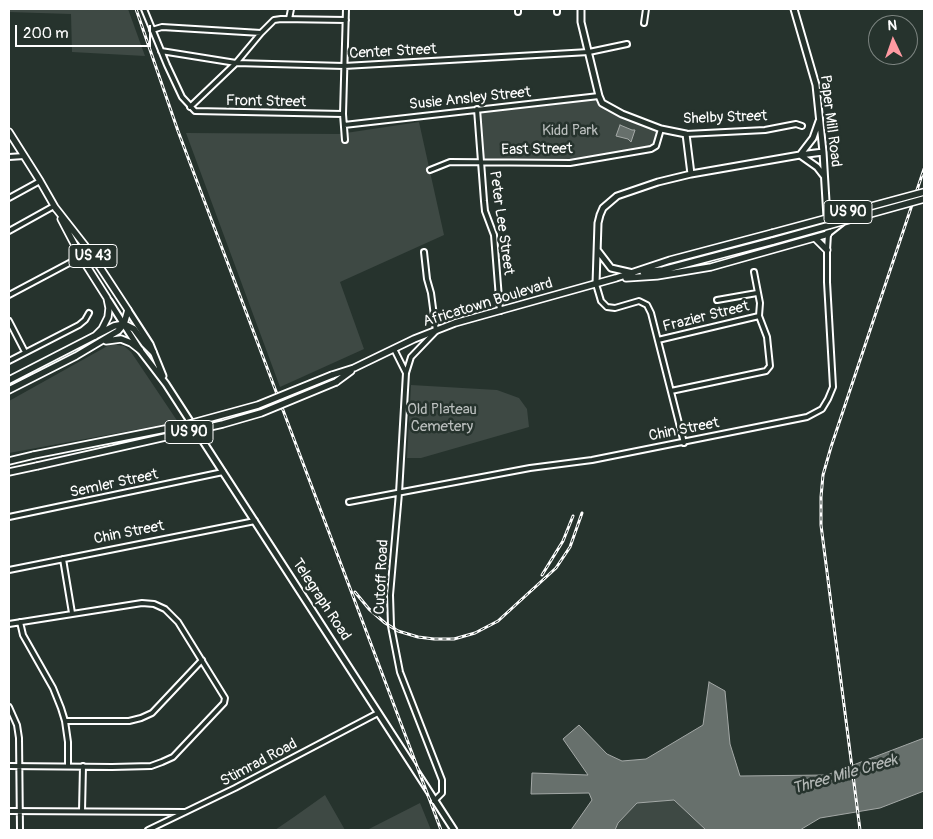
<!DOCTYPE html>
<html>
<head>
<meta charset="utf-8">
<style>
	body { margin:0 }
	#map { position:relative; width:933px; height:839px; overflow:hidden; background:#26332d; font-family:Pangolin,sans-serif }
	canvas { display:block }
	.frame { position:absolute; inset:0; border:10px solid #fff; pointer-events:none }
	.north { position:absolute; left:868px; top:15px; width:50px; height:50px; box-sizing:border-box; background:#26332d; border:1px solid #7d8581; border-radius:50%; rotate:357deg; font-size:14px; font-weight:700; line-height:20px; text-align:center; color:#fff }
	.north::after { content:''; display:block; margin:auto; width:18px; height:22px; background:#ff9aa2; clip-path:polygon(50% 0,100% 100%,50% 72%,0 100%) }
	.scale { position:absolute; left:15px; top:25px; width:136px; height:22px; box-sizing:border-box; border:2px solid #fff; border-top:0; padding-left:6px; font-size:15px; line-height:18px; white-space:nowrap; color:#fff; -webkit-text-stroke:4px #26332d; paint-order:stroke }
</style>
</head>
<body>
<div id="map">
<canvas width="933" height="839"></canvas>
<div class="frame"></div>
<div class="north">N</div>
<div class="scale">200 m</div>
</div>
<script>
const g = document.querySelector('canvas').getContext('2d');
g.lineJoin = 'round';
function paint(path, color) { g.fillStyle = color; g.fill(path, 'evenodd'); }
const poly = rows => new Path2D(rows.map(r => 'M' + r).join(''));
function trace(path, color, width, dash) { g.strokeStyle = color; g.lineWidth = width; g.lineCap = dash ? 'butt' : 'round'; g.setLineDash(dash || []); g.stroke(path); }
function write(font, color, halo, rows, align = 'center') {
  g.font = font + ' Pangolin,sans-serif'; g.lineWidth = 5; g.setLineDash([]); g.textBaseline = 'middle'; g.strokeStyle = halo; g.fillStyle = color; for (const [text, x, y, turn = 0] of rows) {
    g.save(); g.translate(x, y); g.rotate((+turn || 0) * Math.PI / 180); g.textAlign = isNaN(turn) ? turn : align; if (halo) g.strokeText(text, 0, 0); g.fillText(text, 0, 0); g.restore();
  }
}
paint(poly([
	[9,9,128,9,145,56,72,52,71,14,9,12],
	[599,96,602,103,661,129,656,146,570,163,481,162,477,109],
	[419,122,444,235,340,282,364,349,280,387,186,133,339,134],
	[111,344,124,346,131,352,178,422,9,453,9,401],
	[411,385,497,390,519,398,527,409,529,427,421,458,407,458],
	[325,795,345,830,275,830,294,817],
	[674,800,706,830,615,830,618,823,637,803],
	[420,803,431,830,367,830]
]), '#3e4944');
const water = poly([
	[620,125,632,130,635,130,631,142,628,139,616,136,620,125],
	[709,682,725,691,730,744,740,776,827,775,924,738,924,791,880,808,820,818,800,830,706,830,674,800,637,803,618,823,615,830,571,830,592,800,589,793,531,794,532,773,588,775,563,739,579,725,607,754,622,761,646,759,703,725,709,682]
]);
paint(water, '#67706c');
trace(water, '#a4a9a7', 1);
const street = poly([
	[144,9,167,65,182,97,195,111,343,114],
	[518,12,518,9],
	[557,12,557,9],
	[289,19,291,9],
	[644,23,646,9],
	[152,30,162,27,261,33,274,20,281,19,346,20],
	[161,51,236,63,344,66,589,52,627,44],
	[190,107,236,63,261,33],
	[477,109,484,201,485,211,494,235,500,311],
	[344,125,599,96],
	[686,134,765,130,796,124,802,126],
	[345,140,343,114,346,9],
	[9,157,24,156],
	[430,170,450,162,570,163,651,149,656,146,661,129],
	[9,198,40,181],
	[9,231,54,206],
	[424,252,427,279,431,293,436,331,411,357,406,373,399,493,390,595,391,626,400,672,442,780,442,793,434,801],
	[596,284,601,301,607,307,615,308,639,301,647,305,651,313,684,443],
	[9,295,90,252],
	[717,300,757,293],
	[9,321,25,352],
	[658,340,759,316],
	[394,349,406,373],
	[9,361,79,325,85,320,89,313],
	[671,391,766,371,770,366,767,337,759,316,760,303,754,272],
	[349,502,530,468,592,460,807,417,822,409,828,399,833,387,827,282,827,250,828,234,842,223],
	[9,517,223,472],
	[63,559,72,613],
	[9,570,255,521],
	[20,622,23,635,53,688,61,708,65,721,68,742,68,766],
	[9,624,142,603,154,604,165,609,178,622,225,698,224,703,173,757,162,762,151,766,112,767,9,766],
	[9,707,17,725,19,738,20,830],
	[65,721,129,721,141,718,152,713,202,660],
	[9,811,185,812],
	[82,811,83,766],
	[148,830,235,788,378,713]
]);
const secondary = poly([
	[581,9,581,22,599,96,602,103,622,114,661,129,686,134,691,174],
	[794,9,816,85,823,152,828,234],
	[819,121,813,138,800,155,817,167,824,176],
	[598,251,611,268,633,273],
	[596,284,598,223,600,215,603,208,617,196,658,182,691,174,800,155,823,152],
	[109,301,140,350,166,384,454,830],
	[128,310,150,344,163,376]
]);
const primary = poly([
	[9,132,40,181,56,209],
	[61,219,81,257,107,298,109,308,108,317,102,329,95,336],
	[815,238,827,250],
	[643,272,663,270,773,241],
	[626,278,657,276,711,267,828,234],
	[106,341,121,339,131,343,140,350],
	[332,375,354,368,414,339,455,323,616,278,670,260,772,233],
	[9,380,114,326,124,324,134,329,145,344,153,352],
	[336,382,351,371],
	[9,390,76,356,118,331,124,324,128,310,90,252,54,206],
	[9,461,34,455],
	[9,472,37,466]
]);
trace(street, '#fff', 8);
trace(secondary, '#fff', 9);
trace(primary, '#fff', 9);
trace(street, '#26332d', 4);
trace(secondary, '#26332d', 5);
trace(primary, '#26332d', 5.5);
const rail = poly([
	[136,9,178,131,441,830],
	[542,575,563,541,573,516],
	[355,592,369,609,385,623,398,631,418,637,434,639,454,639,475,633,498,621,556,568,570,547,582,513],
	[860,830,821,525,821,497,823,475,831,447,924,169]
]);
trace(rail, '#fff', 3);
trace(rail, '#26332d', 1, [4]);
const primaryBridge = poly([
	[772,233,924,192],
	[773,241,924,199],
	[34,455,185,425,258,405,332,375],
	[37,466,223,424,261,413,336,382]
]);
trace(primaryBridge, '#fff', 9, []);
trace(primaryBridge, '#26332d', 5.5);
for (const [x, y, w] of [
	[848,212,48],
	[93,256,48],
	[189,432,48]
]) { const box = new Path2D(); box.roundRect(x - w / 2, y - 11.5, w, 23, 4); g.fillStyle = '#26332d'; g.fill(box); trace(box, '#fff', 1); }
write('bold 14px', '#fff', null, [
	["US 90",848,212],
	["US 43",93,256],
	["US 90",189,432]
]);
write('15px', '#fff', '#26332d', [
	["Center Street",393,52,-3],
	["Susie Ansley Street",470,99,-6],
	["Front Street",266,102,1],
	["Shelby Street",725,118,-2],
	["Paper Mill Road",830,121,83],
	["East Street",537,150,-1],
	["Peter Lee Street",501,223,82],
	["Africatown Boulevard",488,303,-17],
	["Frazier Street",706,317,-14],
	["Chin Street",684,430,-11],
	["Semler Street",114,484,-12],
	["Chin Street",129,533,-11],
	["Cutoff Road",382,577,-87],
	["Telegraph Road",321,600,57],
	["Stimrad Road",259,763,-28]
]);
write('15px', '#bbbfbe', '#26332d', [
	["Kidd Park",570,131],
	["Old Plateau",442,410],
	["Cemetery",442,427]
]);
write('italic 16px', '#b3b8b6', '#26332d', [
	["Three Mile Creek",845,775,-16]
]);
</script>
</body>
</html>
